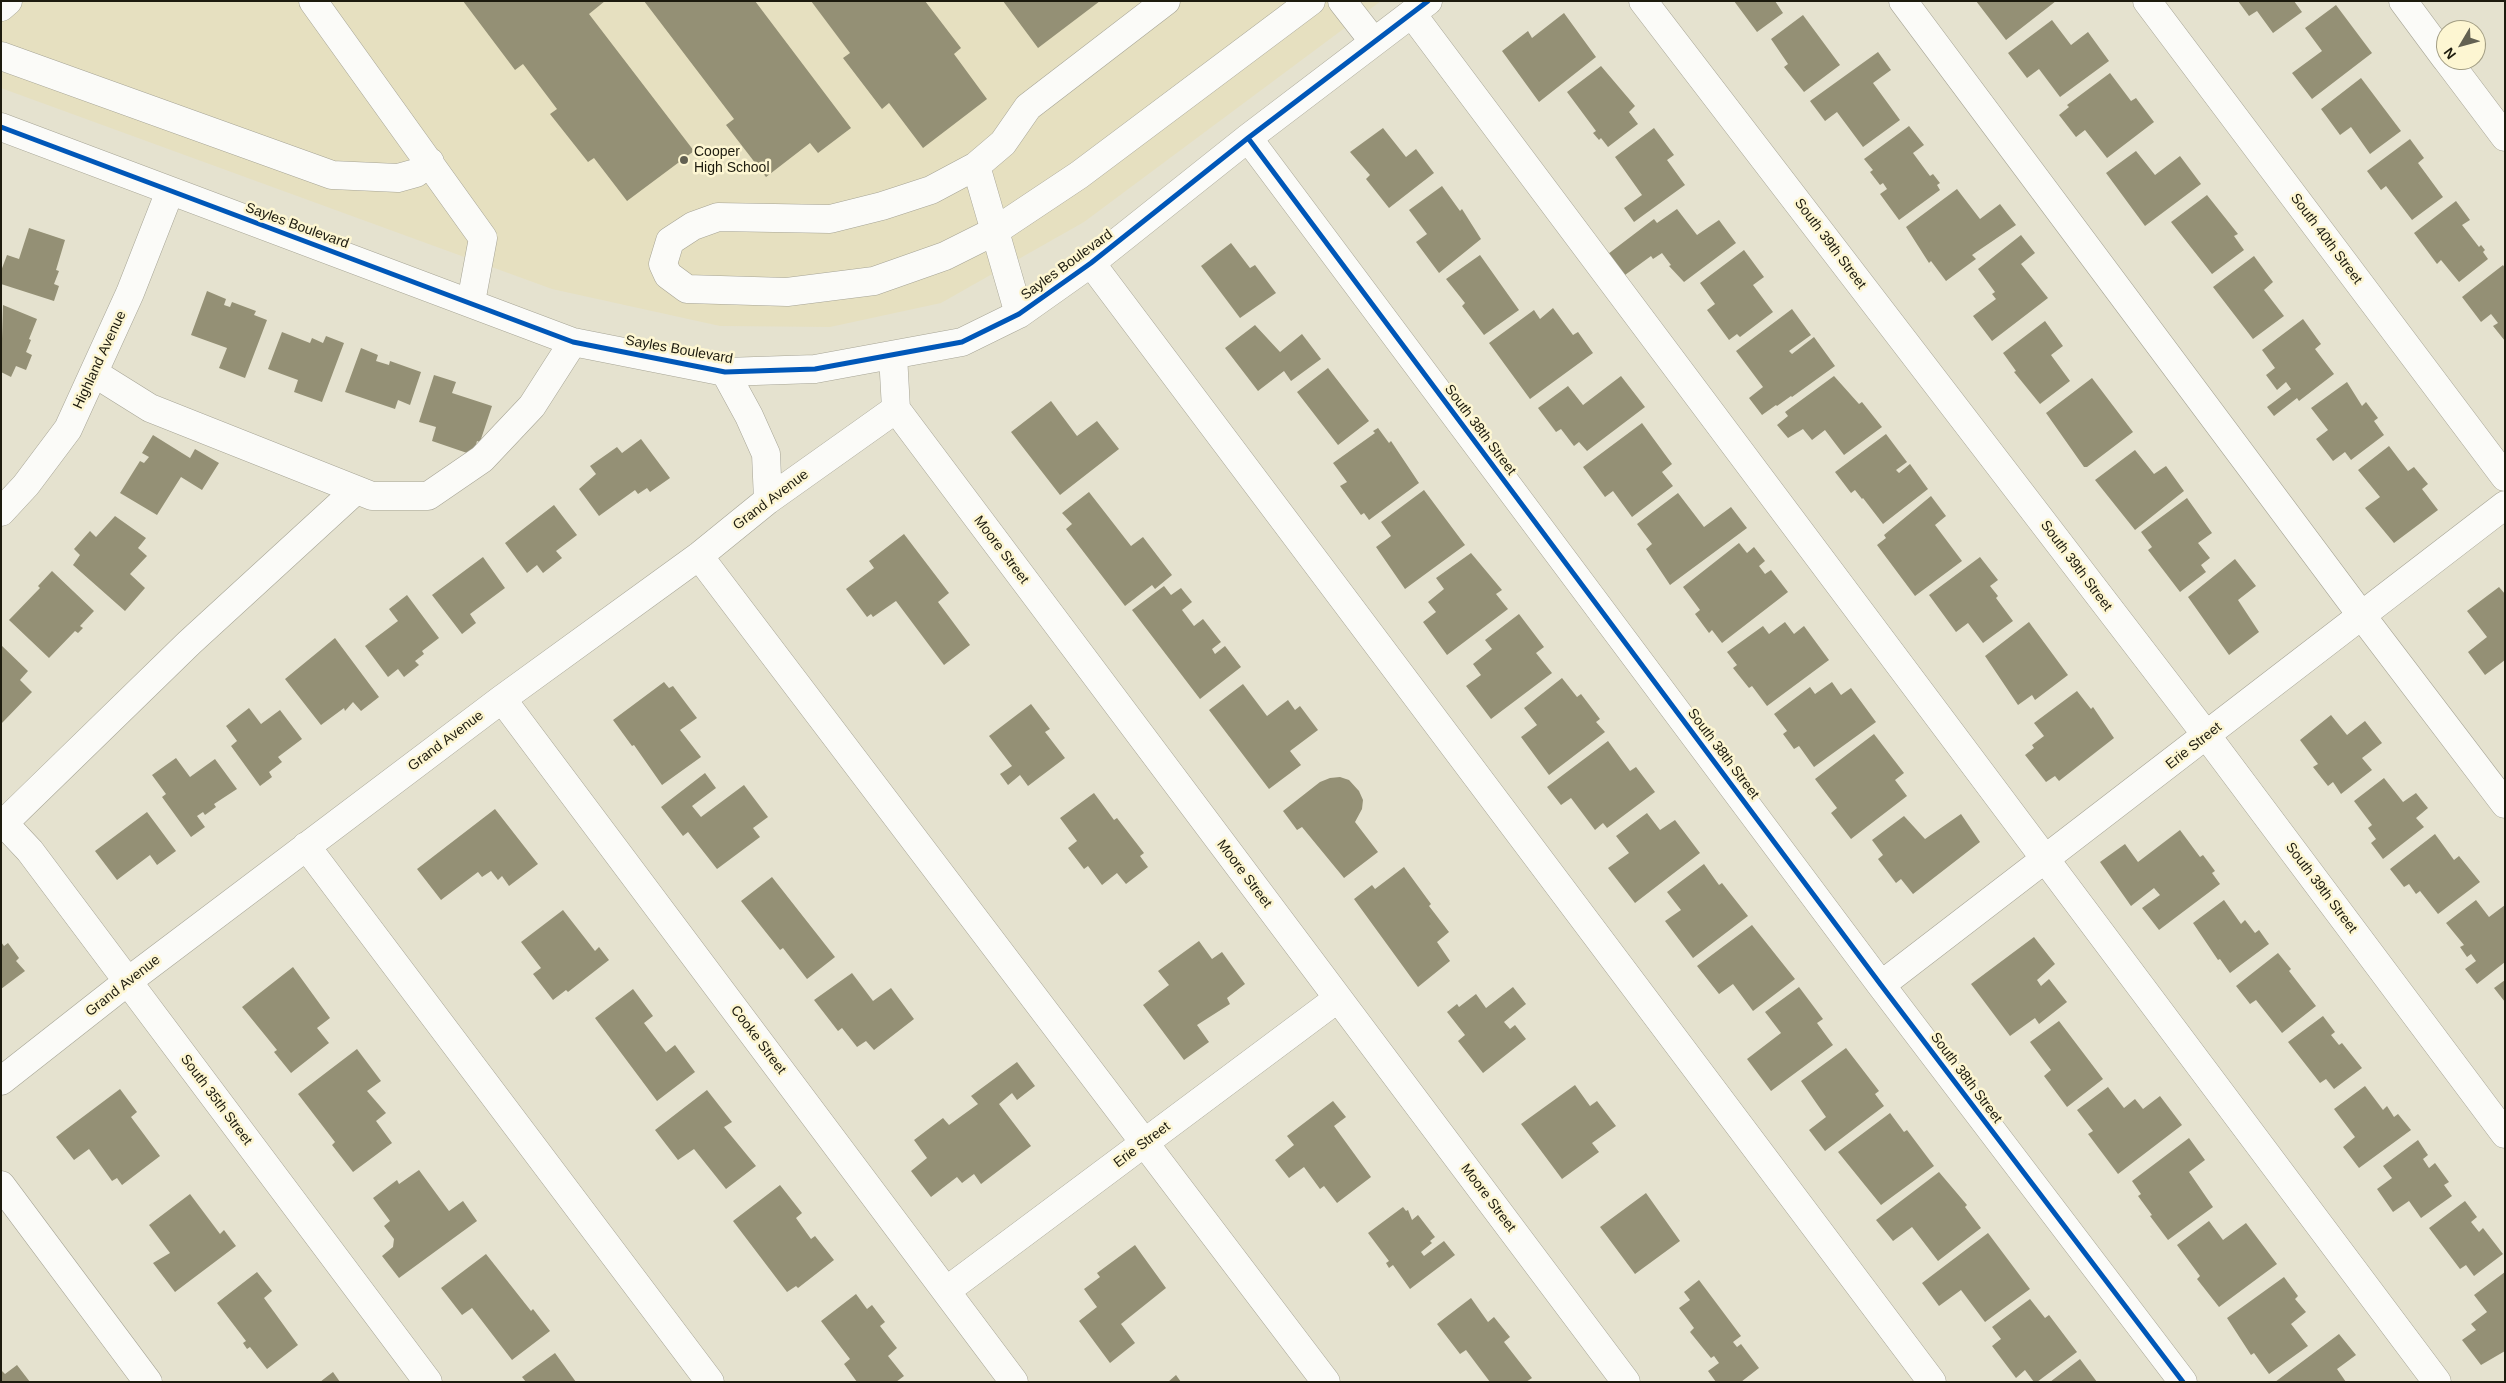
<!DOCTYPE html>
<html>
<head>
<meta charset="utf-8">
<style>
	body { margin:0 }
	#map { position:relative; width:2506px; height:1383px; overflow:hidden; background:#e5e2cf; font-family:Helvetica,sans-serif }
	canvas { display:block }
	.frame { position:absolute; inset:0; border:2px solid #1d1b0e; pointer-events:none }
	.north { position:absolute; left:2436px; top:20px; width:50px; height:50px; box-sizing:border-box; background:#fdf6d2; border:1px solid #a39e84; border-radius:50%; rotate:233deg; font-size:14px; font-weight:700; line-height:20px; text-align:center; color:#1d1b0e }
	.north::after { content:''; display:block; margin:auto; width:18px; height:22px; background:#636152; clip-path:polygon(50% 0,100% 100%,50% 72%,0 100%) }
</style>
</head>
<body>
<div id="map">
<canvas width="2506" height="1383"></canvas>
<div class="frame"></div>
<div class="north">N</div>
</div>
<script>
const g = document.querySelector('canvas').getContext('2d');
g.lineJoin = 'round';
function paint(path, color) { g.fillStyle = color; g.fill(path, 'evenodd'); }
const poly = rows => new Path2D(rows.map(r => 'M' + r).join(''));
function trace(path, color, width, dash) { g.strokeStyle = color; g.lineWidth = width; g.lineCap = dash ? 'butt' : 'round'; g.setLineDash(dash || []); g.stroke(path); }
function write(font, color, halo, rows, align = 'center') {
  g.font = font + ' Helvetica,sans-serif'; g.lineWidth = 5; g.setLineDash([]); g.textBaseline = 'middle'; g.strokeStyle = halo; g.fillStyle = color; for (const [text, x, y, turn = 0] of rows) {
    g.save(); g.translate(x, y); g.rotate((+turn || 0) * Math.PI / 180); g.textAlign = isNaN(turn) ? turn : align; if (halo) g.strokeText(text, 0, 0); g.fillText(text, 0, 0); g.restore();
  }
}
paint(poly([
	[1,1,1381,1,1084,222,941,303,830,327,720,326,552,289,1,88]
]), '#e6e0c0');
paint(poly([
	[463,1,605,1,589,14,694,151,627,201,594,158,588,162,550,114,557,109,523,64,515,70],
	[644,1,755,1,851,128,818,153,810,143,766,177,726,125,734,119],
	[811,1,925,1,961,48,954,54,987,99,923,148,889,103,882,109,843,58,850,53],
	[1003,1,1100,1,1038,48],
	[1734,1,1775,1,1783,13,1757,32],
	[1976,1,2056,1,2006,40],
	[2238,1,2294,1,2302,12,2273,33,2257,11,2249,16],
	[2336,5,2372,53,2312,99,2292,73,2322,51,2305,28],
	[1564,13,1596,57,1539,102,1502,51,1528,31,1532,38],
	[1803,15,1840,65,1804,92,1784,67,1788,64,1771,39],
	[2052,20,2071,45,2088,32,2109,61,2060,97,2039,69,2027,78,2008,53],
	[1878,52,1891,70,1873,83,1900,120,1863,147,1837,112,1825,121,1810,101],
	[1601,66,1635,106,1629,112,1638,124,1608,147,1601,138,1599,140,1593,133,1596,131,1567,92],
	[2110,73,2131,101,2136,98,2154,122,2107,158,2085,130,2076,137,2059,115,2069,107,2067,105],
	[2361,78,2401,131,2370,154,2351,127,2340,135,2321,109],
	[1909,126,1924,145,1913,153,1930,176,1933,174,1940,183,1937,185,1940,190,1899,220,1880,194,1887,189,1883,183,1880,185,1870,172,1873,170,1864,159],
	[1383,128,1406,157,1416,149,1434,173,1389,208,1366,179,1370,175,1350,152],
	[1654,128,1674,155,1667,160,1685,185,1634,222,1624,208,1642,195,1615,157],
	[2410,139,2424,158,2418,163,2443,197,2412,220,2386,186,2381,190,2367,171],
	[2136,151,2155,175,2180,156,2201,184,2145,226,2106,173],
	[1442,186,1460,211,1462,209,1481,239,1439,273,1416,242,1427,234,1409,210],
	[1957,189,1980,219,2000,204,2016,225,1972,255,1976,259,1946,281,1931,261,1929,263,1906,227],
	[2207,195,2238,234,2234,236,2244,250,2212,274,2171,222],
	[2456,201,2470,220,2462,225,2479,247,2481,245,2485,250,2483,252,2488,259,2459,282,2441,260,2437,264,2414,233],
	[1677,209,1697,235,1719,220,1736,243,1684,282,1669,266,1671,265,1662,253,1653,259,1651,256,1625,275,1608,254,1654,219,1657,223],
	[29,228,65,240,56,270,59,271,54,284,59,286,54,301,1,284,1,271,7,255,19,259],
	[2021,235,2035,253,2021,264,2048,298,1992,341,1973,316,1996,299,1992,294,1995,292,1978,269],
	[1231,243,1250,268,1255,265,1276,293,1240,318,1201,266],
	[1744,250,1764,277,1753,285,1773,312,1740,337,1737,334,1729,340,1707,310,1715,304,1700,283],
	[1480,255,1519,310,1484,335,1462,306,1465,303,1446,279],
	[2254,256,2273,282,2264,290,2284,316,2253,339,2213,287],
	[2503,265,2505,268,2505,341,2493,326,2498,323,2491,314,2481,322,2462,297],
	[207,291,226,299,224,305,230,307,232,302,256,311,254,315,267,320,245,378,219,368,227,348,191,335],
	[3,305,37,319,29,339,31,340,26,352,32,355,26,370,16,366,11,377,1,372],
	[1553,308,1573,335,1578,332,1593,353,1530,399,1489,343,1534,310,1540,319],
	[1792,309,1811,335,1789,351,1792,354,1814,337,1835,366,1792,397,1791,396,1777,406,1776,405,1762,415,1749,398,1763,387,1736,351],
	[2303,319,2321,344,2315,349,2334,374,2299,401,2297,398,2274,416,2267,407,2291,389,2286,382,2277,390,2266,375,2275,368,2262,350],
	[2045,321,2063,346,2051,355,2070,381,2040,404,2014,372,2016,371,2003,353],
	[1255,325,1280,352,1302,334,1321,359,1291,381,1284,371,1258,391,1225,348],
	[282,332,310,343,312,338,323,343,326,336,344,343,322,402,294,392,298,380,268,369],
	[361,348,378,355,376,361,389,365,390,361,421,372,410,405,398,400,395,409,345,392],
	[1328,368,1369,421,1338,445,1297,392],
	[434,375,456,382,452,393,492,406,480,442,477,441,473,455,432,441,436,427,419,422],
	[1621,376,1645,407,1587,451,1579,442,1574,446,1561,429,1556,432,1538,408,1568,386,1583,405],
	[1834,376,1859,404,1862,402,1882,427,1844,455,1825,430,1812,440,1803,429,1788,438,1777,425,1788,416,1785,412],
	[2092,378,2133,432,2087,467,2084,467,2046,413],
	[2347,382,2362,406,2366,402,2378,418,2374,421,2384,435,2351,460,2345,452,2333,461,2316,439,2328,430,2311,408],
	[1051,401,1077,436,1097,421,1119,449,1060,495,1011,432],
	[1642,423,1672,464,1662,472,1673,486,1632,517,1613,491,1605,497,1583,467],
	[1378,428,1389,443,1391,441,1419,483,1369,520,1364,513,1361,515,1340,486,1347,482,1333,463,1375,433,1373,431],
	[1886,434,1907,462,1896,470,1899,473,1910,464,1928,489,1883,524,1863,498,1862,499,1855,490,1851,493,1835,472],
	[153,435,190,458,195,449,219,463,202,490,181,477,157,515,120,493,140,461,144,463,149,457,142,453],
	[641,439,670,478,650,492,647,488,638,494,635,490,599,516,579,489,596,474,590,466,617,447,622,453],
	[2389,446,2408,471,2414,467,2428,484,2422,489,2438,510,2394,543,2365,508,2380,497,2358,470],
	[2135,450,2154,474,2166,466,2184,491,2135,530,2095,480],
	[1424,490,1465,545,1405,589,1376,547,1391,536,1381,522],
	[1089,492,1131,546,1143,537,1172,575,1155,589,1152,585,1125,606,1066,529,1072,524,1062,513],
	[1678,493,1704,527,1731,507,1747,528,1670,585,1646,549,1652,544,1637,524],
	[1931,496,1946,516,1935,525,1962,561,1915,596,1877,545,1886,538,1884,535],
	[2187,498,2212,533,2198,543,2210,558,2201,565,2206,572,2180,592,2148,550,2152,547,2141,532],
	[554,505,577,535,556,551,562,558,543,573,537,565,527,573,505,543],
	[115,516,146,538,138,548,147,556,130,574,145,588,125,611,73,565,80,555,74,549,90,531,96,537],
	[904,534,949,593,938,602,970,645,944,665,896,601,873,617,871,614,867,617,846,589,874,568,869,561],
	[1739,543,1747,553,1754,547,1765,561,1759,566,1765,574,1771,570,1788,592,1722,643,1712,630,1709,633,1695,614,1700,610,1683,587],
	[1471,553,1502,590,1496,594,1508,609,1447,655,1423,622,1436,612,1428,602,1444,589,1436,578],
	[483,557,505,588,470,614,476,623,462,634,432,595],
	[1980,557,1998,580,1990,586,1998,596,1996,598,2013,621,1983,643,1968,623,1956,632,1929,595],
	[2235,559,2256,586,2238,600,2259,632,2229,655,2188,597],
	[52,571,94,611,80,626,83,628,78,633,75,631,49,658,9,620,40,588,38,586],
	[1164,586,1171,595,1181,588,1192,602,1182,610,1194,626,1203,619,1221,642,1212,649,1215,654,1225,646,1241,667,1200,699,1132,610],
	[2499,587,2505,594,2505,660,2485,675,2468,652,2487,637,2467,611],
	[407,595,439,638,422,651,424,654,415,661,419,665,404,677,398,669,388,677,365,646,398,621,389,609],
	[1519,614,1544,647,1536,653,1552,673,1491,719,1466,686,1481,675,1473,664,1492,649,1485,640],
	[1785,622,1794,634,1804,626,1829,660,1767,706,1752,686,1749,688,1733,668,1737,665,1727,652,1763,626,1769,634],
	[2029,622,2068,675,2035,700,2032,695,2018,705,1985,656],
	[335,638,379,697,361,711,353,702,345,711,344,708,321,725,285,679],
	[1,645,28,671,20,680,32,692,1,724],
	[1562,678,1577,697,1581,694,1600,719,1596,722,1605,732,1549,775,1521,737,1537,725,1524,708],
	[664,682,669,688,673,686,697,718,680,730,701,757,662,785,634,745,632,746,613,720],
	[1832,682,1841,695,1851,688,1876,722,1814,767,1799,746,1794,749,1783,734,1787,731,1774,714,1810,687,1815,694],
	[1243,684,1267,716,1288,700,1295,710,1300,706,1318,730,1290,751,1301,765,1269,789,1209,710],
	[2077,691,2091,709,2093,707,2114,738,2059,781,2055,776,2046,782,2025,755,2034,748,2032,745,2044,736,2034,723],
	[1031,704,1050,729,1045,732,1065,758,1028,786,1020,775,1008,785,1000,774,1012,766,989,736],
	[249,708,261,724,280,710,302,739,278,757,282,762,269,772,272,777,260,786,231,746,237,741,226,726],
	[2331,715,2347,735,2365,721,2382,743,2362,758,2372,770,2341,794,2333,782,2328,786,2313,767,2318,764,2300,740],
	[1874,734,1904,773,1895,780,1907,796,1851,839,1831,813,1837,808,1815,779],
	[1608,741,1630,771,1636,767,1655,792,1607,828,1603,823,1595,830,1571,798,1561,805,1547,787],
	[176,758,190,777,215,759,237,789,214,804,216,807,205,815,203,812,197,816,205,827,191,837,162,797,166,794,152,775],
	[705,773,716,788,692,806,701,817,744,785,768,817,753,828,760,837,717,869,688,832,683,836,661,807],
	[1340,777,1349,780,1359,791,1363,800,1362,809,1355,822,1378,852,1344,878,1302,827,1297,830,1283,811,1320,782,1330,778],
	[2384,778,2403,802,2416,793,2428,808,2416,818,2424,827,2383,859,2371,843,2376,839,2368,828,2372,825,2354,801],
	[1094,793,1114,820,1117,818,1144,853,1140,856,1148,867,1126,884,1117,873,1102,885,1088,866,1084,869,1068,848,1077,841,1060,818],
	[495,809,538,864,509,886,502,876,498,880,491,871,482,877,478,872,441,900,417,869],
	[147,812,176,851,157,865,150,855,117,880,95,851],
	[1647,813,1660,830,1675,820,1700,853,1635,903,1608,868,1629,853,1616,836],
	[1961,814,1980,842,1913,894,1901,879,1896,883,1878,859,1883,855,1872,840,1904,816,1925,839],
	[2180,830,2200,857,2203,855,2215,871,2212,873,2220,884,2159,930,2142,908,2160,895,2154,888,2131,906,2100,862,2125,844,2138,862],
	[2435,834,2454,860,2459,856,2480,882,2438,914,2420,891,2416,894,2409,884,2404,887,2390,869],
	[1704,864,1719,885,1722,883,1748,916,1693,958,1665,921,1681,910,1667,892],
	[1404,867,1431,904,1429,906,1449,932,1437,942,1450,961,1418,987,1354,899,1372,885,1375,889],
	[772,877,835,957,807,979,783,948,780,950,741,901],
	[2224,900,2241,924,2245,920,2255,933,2259,930,2269,944,2230,973,2220,959,2218,960,2193,923],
	[2476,900,2489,917,2505,905,2505,962,2477,984,2465,969,2476,961,2471,954,2467,957,2460,947,2464,945,2446,923],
	[563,910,595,951,599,947,609,960,568,992,566,990,553,1000,533,974,541,968,521,942],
	[1752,925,1795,979,1753,1011,1733,984,1719,994,1697,966],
	[2034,937,2055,964,2037,980,2041,986,2049,979,2067,1002,2039,1024,2035,1018,2010,1036,1971,984],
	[1199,941,1212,959,1222,952,1245,984,1227,998,1230,1004,1197,1025,1209,1042,1184,1060,1143,1005,1169,985,1158,971],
	[1,942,4,946,8,943,19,958,16,961,25,971,1,989],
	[2278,953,2291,969,2289,971,2316,1006,2282,1033,2256,1000,2250,1004,2236,986],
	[293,967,330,1018,317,1028,329,1043,291,1073,274,1052,277,1050,242,1007],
	[852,973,873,1001,891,988,914,1019,874,1050,866,1041,857,1047,842,1028,838,1031,814,1000],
	[2505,980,2505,1002,2494,988],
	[1513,987,1526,1004,1504,1022,1510,1029,1515,1025,1526,1039,1483,1073,1458,1041,1465,1035,1447,1012,1457,1004,1459,1007,1476,994,1486,1008],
	[1799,987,1823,1019,1817,1023,1833,1045,1771,1091,1747,1059,1781,1033,1765,1012],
	[633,989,653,1016,644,1023,666,1052,675,1045,695,1072,657,1101,595,1018],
	[2323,1016,2335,1032,2331,1035,2339,1045,2342,1043,2362,1068,2334,1089,2326,1079,2320,1083,2288,1042],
	[2059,1021,2103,1079,2067,1107,2044,1076,2051,1070,2030,1042],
	[1846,1048,1879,1091,1875,1094,1884,1106,1825,1151,1809,1130,1826,1117,1801,1081],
	[357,1049,381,1081,367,1091,386,1113,376,1121,392,1143,353,1172,332,1145,335,1142,298,1094],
	[1017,1062,1035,1086,1017,1100,1012,1093,999,1104,1031,1146,981,1184,974,1174,962,1183,957,1177,931,1197,911,1171,927,1158,914,1140,943,1118,949,1125,978,1104,971,1096],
	[1575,1085,1590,1106,1597,1101,1616,1126,1592,1143,1599,1152,1562,1179,1521,1124],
	[2365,1086,2383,1110,2387,1106,2394,1117,2398,1114,2411,1130,2359,1168,2343,1147,2355,1137,2334,1109],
	[2108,1087,2124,1108,2135,1099,2143,1109,2160,1096,2182,1125,2118,1174,2088,1134,2093,1131,2077,1110],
	[120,1089,137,1112,131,1117,160,1156,122,1185,117,1178,112,1181,89,1149,74,1160,56,1137],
	[707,1090,732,1122,724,1127,756,1166,726,1189,694,1149,678,1160,655,1130],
	[1333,1101,1346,1117,1334,1126,1371,1177,1337,1203,1324,1186,1320,1189,1304,1167,1289,1178,1275,1160,1294,1145,1287,1136],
	[1890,1113,1904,1132,1907,1130,1934,1166,1881,1205,1838,1152],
	[2189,1138,2205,1160,2189,1172,2213,1207,2168,1240,2150,1216,2152,1215,2138,1196,2141,1194,2132,1181],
	[2418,1140,2428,1155,2423,1159,2429,1168,2435,1163,2449,1182,2444,1185,2452,1196,2421,1218,2409,1201,2393,1212,2377,1189,2392,1178,2383,1166],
	[419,1170,449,1211,463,1201,477,1221,399,1278,382,1256,393,1247,394,1239,384,1226,390,1221,373,1198,397,1180,399,1184],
	[1939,1172,1967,1205,1965,1207,1981,1228,1938,1261,1912,1227,1893,1241,1876,1220],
	[780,1185,802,1213,796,1218,811,1239,815,1236,834,1260,798,1288,796,1286,787,1292,733,1221],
	[1646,1193,1680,1241,1635,1274,1600,1227],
	[190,1194,220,1234,224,1230,236,1246,175,1292,153,1263,170,1253,149,1225],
	[2465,1201,2477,1217,2471,1222,2479,1232,2483,1228,2503,1254,2474,1276,2466,1265,2460,1269,2429,1228],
	[1403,1207,1406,1211,1408,1210,1412,1220,1418,1215,1435,1237,1430,1241,1432,1243,1421,1252,1424,1256,1444,1241,1455,1255,1410,1289,1393,1265,1389,1268,1386,1263,1389,1261,1368,1233],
	[2209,1221,2223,1240,2246,1223,2277,1264,2219,1307,2197,1279,2200,1276,2177,1245],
	[1988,1233,2030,1289,1985,1322,1961,1290,1939,1306,1922,1283],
	[1135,1245,1166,1288,1121,1324,1135,1343,1110,1363,1079,1321,1097,1307,1084,1289,1100,1277,1097,1273],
	[486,1254,531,1311,533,1309,550,1331,512,1360,472,1308,462,1315,441,1288],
	[257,1272,272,1291,264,1298,298,1345,267,1369,250,1347,247,1349,243,1343,246,1341,217,1303],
	[2505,1272,2505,1351,2481,1365,2462,1340,2476,1330,2471,1324,2487,1312,2474,1295],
	[2284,1277,2298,1296,2295,1299,2306,1312,2291,1324,2308,1346,2269,1374,2254,1353,2251,1355,2227,1318],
	[1699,1280,1741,1336,1733,1342,1737,1347,1741,1344,1759,1368,1741,1382,1716,1382,1708,1371,1719,1363,1714,1356,1711,1358,1690,1332,1694,1328,1679,1308,1690,1300,1684,1292],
	[856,1294,867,1309,872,1305,885,1322,880,1326,897,1348,888,1356,904,1376,896,1382,857,1382,844,1364,850,1359,821,1321],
	[1471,1298,1488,1322,1494,1317,1510,1337,1504,1342,1532,1378,1526,1382,1490,1382,1466,1350,1460,1354,1437,1324],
	[2030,1299,2045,1318,2049,1315,2077,1352,2037,1382,2034,1382,2025,1370,2016,1378,1992,1346,2001,1339,1992,1327],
	[2339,1334,2356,1355,2337,1369,2346,1382,2275,1382],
	[555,1353,576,1382,526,1382,522,1377],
	[2080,1359,2097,1382,2050,1382],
	[17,1365,30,1382,1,1382,1,1370,5,1374],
	[333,1372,340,1382,320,1382,329,1375],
	[1176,1375,1181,1382,1168,1382]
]), '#949075');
const minor = poly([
	[313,1,483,238,471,302],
	[1166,1,1028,107,1003,143,976,166,931,190,882,206,830,219,718,217,693,226,670,241,663,264,668,275,687,289,787,292,874,281,945,256,995,231,1079,175,1311,1],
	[1342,1,1374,42],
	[1643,1,2207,736,2505,1134],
	[1903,1,2362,616,2505,804],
	[2147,1,2505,477],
	[2403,1,2446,59],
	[1,7,8,1],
	[1412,14,2437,1382],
	[1,56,332,175,398,178,416,173,430,162],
	[2447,60,2505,137],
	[1,127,573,342,725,372,815,369,962,342,1019,314,1091,263,1248,138,1428,1],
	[1248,138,1881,985,2183,1382],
	[976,166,1019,314],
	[1091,263,1932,1382],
	[893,355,896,409,1626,1382],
	[725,372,749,416,766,454,768,500],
	[94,373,150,408,372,496,428,496,482,459,532,406,573,342],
	[1,512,26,485,68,429,130,293,170,191],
	[699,556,1326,1382],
	[502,699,1014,1382],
	[1,820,30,851,428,1382],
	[4,823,189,643,356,490],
	[306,846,710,1382],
	[1881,985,2505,505],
	[1,1081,127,982,502,699,699,556,768,500,896,409],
	[1,1185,148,1382],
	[946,1291,1337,999]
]);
trace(minor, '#a6a495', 29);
trace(minor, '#fbfbf8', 28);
trace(poly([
	[1,127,573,342,725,372,815,369,962,342,1019,314,1091,263,1248,138,1428,1],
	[1248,138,1881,985,2183,1382]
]), '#0057b8', 5);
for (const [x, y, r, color] of [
	[684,160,5,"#636152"]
]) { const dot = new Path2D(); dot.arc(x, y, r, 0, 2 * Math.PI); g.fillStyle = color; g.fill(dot); trace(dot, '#fdf6d2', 2); }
write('14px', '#1d1b0e', '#fdf6d2', [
	["Cooper",694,152],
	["High School",694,168]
], 'left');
write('14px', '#1d1b0e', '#fdf6d2', [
	["Sayles Boulevard",297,226,20],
	["South 40th Street",2326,239,53],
	["South 39th Street",1830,244,53],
	["Sayles Boulevard",1067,265,-36],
	["Sayles Boulevard",679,350,10],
	["Highland Avenue",100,360,-65],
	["South 38th Street",1480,430,53],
	["Grand Avenue",771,500,-37],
	["Moore Street",1001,550,53],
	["South 39th Street",2076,566,53],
	["Grand Avenue",446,741,-37],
	["Erie Street",2194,746,-38],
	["South 38th Street",1723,754,53],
	["Moore Street",1244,874,53],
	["South 39th Street",2321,888,53],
	["Grand Avenue",123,986,-38],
	["Cooke Street",758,1040,53],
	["South 38th Street",1966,1078,53],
	["South 35th Street",216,1100,53],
	["Erie Street",1142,1145,-37],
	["Moore Street",1488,1198,53]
]);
</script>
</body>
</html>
